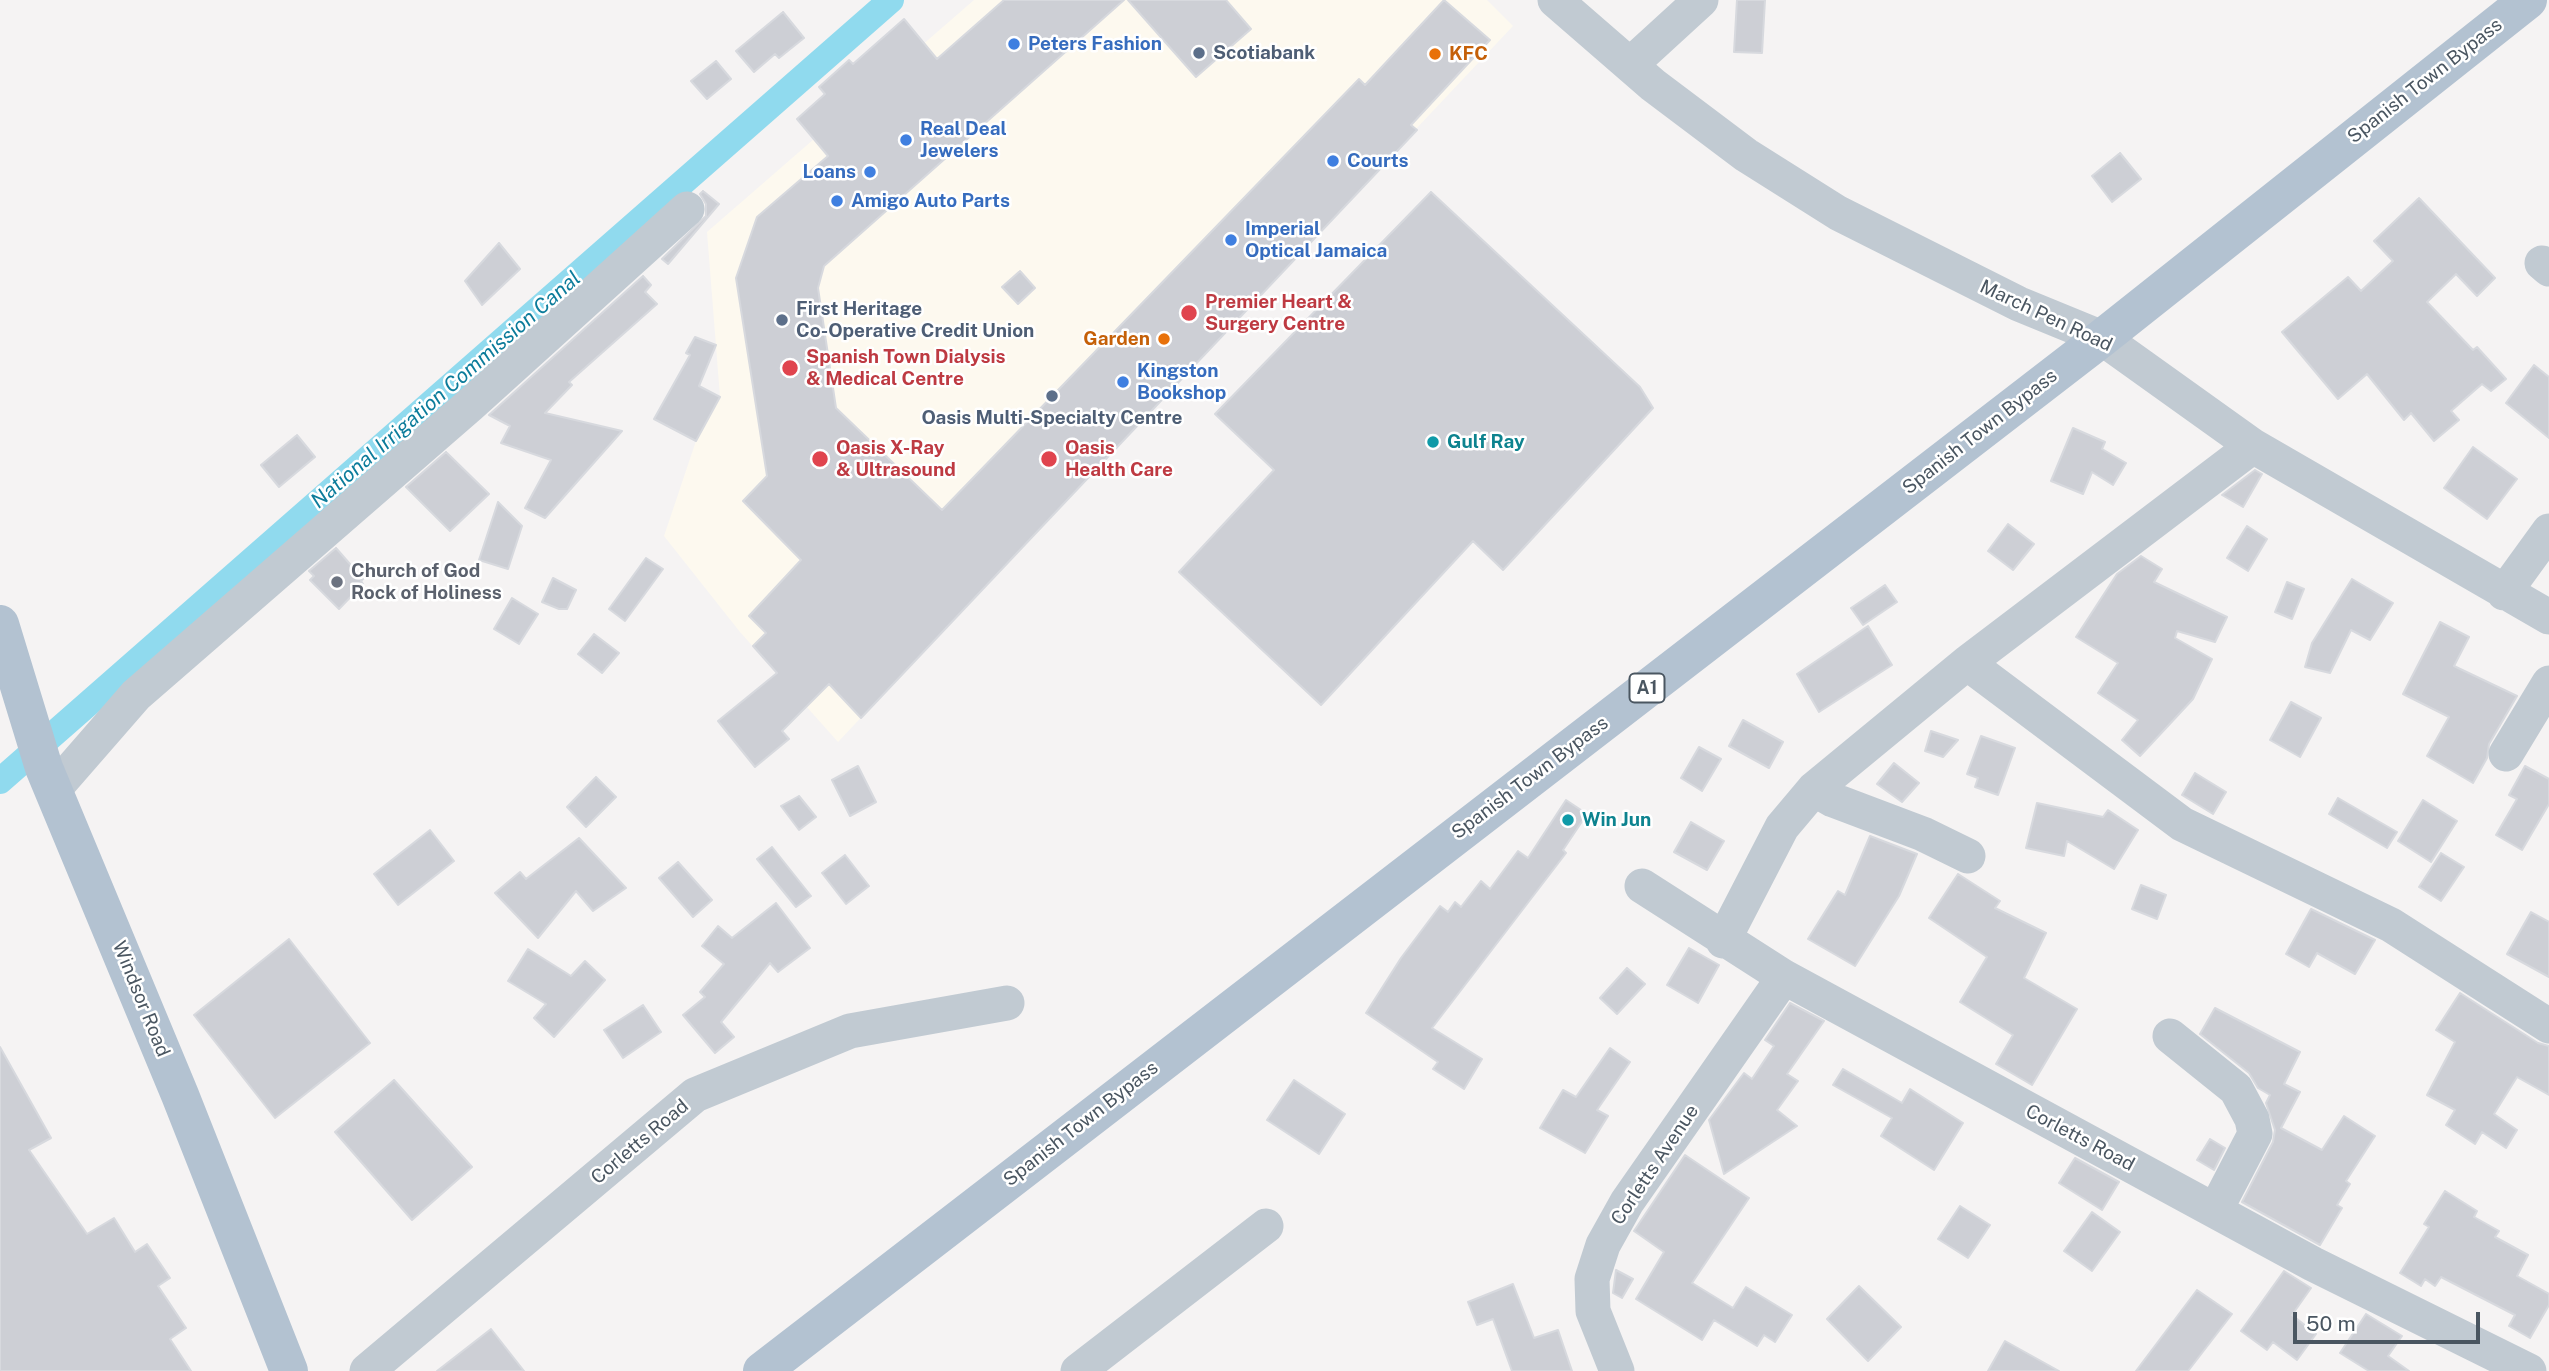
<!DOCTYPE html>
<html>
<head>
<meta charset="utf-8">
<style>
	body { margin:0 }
	#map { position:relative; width:2549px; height:1371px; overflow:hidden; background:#f5f3f3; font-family:"Public Sans",sans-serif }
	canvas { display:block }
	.scale { position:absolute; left:2293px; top:1312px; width:187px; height:32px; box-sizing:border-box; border:4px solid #4a5661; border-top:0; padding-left:9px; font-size:21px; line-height:24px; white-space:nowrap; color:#4a5661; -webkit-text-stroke:5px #fff; paint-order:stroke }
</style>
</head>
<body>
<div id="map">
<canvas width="2549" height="1371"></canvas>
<div class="scale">50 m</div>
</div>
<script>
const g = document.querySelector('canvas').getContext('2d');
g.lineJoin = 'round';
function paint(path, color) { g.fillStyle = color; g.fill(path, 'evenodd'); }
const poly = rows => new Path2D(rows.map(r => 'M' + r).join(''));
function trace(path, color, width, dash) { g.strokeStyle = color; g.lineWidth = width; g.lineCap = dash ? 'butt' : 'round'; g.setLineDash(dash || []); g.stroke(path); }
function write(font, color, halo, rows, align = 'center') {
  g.font = font + ' "Public Sans",sans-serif'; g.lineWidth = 5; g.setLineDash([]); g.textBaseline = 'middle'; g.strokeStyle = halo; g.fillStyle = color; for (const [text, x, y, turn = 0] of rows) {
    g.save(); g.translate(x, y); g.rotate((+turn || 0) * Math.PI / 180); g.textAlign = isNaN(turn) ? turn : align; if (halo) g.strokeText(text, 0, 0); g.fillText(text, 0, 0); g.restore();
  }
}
paint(poly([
	[974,0,1487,0,1513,26,838,742,740,632,664,536,696,441,720,397,707,232]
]), '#fdf9ef');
trace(poly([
	[0,781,891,0]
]), '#90daee', 26);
const building = poly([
	[1004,0,1124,0,824,266,818,288,836,408,942,510,1359,79,1365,85,1444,0,1490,40,1411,125,1417,130,861,718,829,684,782,731,789,739,755,767,718,721,777,673,753,646,766,633,749,616,801,560,743,501,767,476,736,278,757,217,828,156,797,119,825,94,819,87,849,60,853,64,904,19,937,59,1004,0],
	[1128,0,1226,0,1251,29,1196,77,1128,0],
	[1737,0,1765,0,1762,53,1734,52,1737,0],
	[783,12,804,38,779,58,775,54,754,72,736,51,783,12],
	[716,61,731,79,707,99,691,81,716,61],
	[2120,153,2141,179,2112,202,2092,176,2120,153],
	[703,191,719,204,668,264,662,259,706,216,706,204,700,194,703,191],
	[1431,192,1640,387,1653,408,1503,570,1473,541,1321,705,1179,572,1274,470,1215,414,1431,192],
	[2419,198,2495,278,2477,296,2456,274,2427,302,2473,350,2477,347,2506,379,2491,391,2482,384,2451,411,2459,420,2434,441,2411,413,2404,420,2367,374,2338,399,2282,332,2348,277,2361,291,2393,261,2374,241,2419,198],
	[499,243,520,269,482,305,465,281,499,243],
	[1020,271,1035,288,1018,304,1002,287,1020,271],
	[643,276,651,285,645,292,657,304,569,382,572,385,545,413,622,431,545,518,525,508,551,460,501,443,510,426,489,415,643,276],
	[695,337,716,345,699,386,720,397,696,441,654,419,690,355,686,353,695,337],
	[2534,365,2549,377,2549,438,2506,403,2534,365],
	[2073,428,2105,442,2102,449,2126,463,2113,485,2092,472,2083,494,2051,481,2073,428],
	[297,435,315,457,279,487,261,465,297,435],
	[2473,447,2517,479,2487,519,2444,488,2473,447],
	[446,452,489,494,450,531,406,487,446,452],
	[2255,470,2262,474,2243,507,2222,495,2255,470],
	[498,502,522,526,508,569,479,560,498,502],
	[2008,524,2034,544,2013,570,1988,551,2008,524],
	[2247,526,2267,539,2248,571,2227,558,2247,526],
	[336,548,363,579,361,581,363,584,339,609,310,580,314,576,309,571,336,548],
	[2141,556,2162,569,2154,582,2227,617,2215,642,2177,631,2175,638,2212,659,2193,699,2140,756,2122,740,2138,720,2098,693,2118,663,2076,637,2117,574,2141,556],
	[646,558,663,569,625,621,609,609,646,558],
	[553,578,576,590,567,609,559,609,542,602,553,578],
	[2352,579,2393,603,2370,640,2351,630,2330,673,2305,667,2312,643,2352,579],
	[2287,582,2304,589,2292,619,2275,612,2287,582],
	[1885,585,1897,602,1863,625,1851,608,1885,585],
	[512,598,538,614,519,644,494,629,512,598],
	[2440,622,2469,637,2454,666,2517,696,2489,744,2487,758,2473,783,2427,756,2449,717,2403,694,2440,622],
	[1868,626,1892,665,1819,712,1797,674,1868,626],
	[594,634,619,653,602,673,578,654,594,634],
	[2291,702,2321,718,2300,757,2270,740,2291,702],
	[1743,720,1783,742,1769,768,1729,746,1743,720],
	[1931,731,1958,740,1943,757,1925,751,1931,731],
	[1981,736,2015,748,1998,795,1975,787,1978,778,1967,774,1981,736],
	[1699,747,1721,759,1702,791,1681,778,1699,747],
	[1894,763,1919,783,1902,802,1877,784,1894,763],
	[858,766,876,802,850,816,832,780,858,766],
	[2525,766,2549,779,2549,804,2522,850,2496,835,2517,799,2509,795,2525,766],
	[2195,773,2226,792,2213,814,2182,795,2195,773],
	[596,777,616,797,586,827,567,807,596,777],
	[799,796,816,817,799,830,781,806,799,796],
	[2338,798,2397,832,2387,848,2329,814,2338,798],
	[1566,800,1587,814,1563,850,1566,853,1432,1028,1482,1059,1464,1089,1433,1069,1438,1062,1366,1013,1401,958,1440,906,1448,912,1455,902,1461,907,1481,881,1490,889,1518,851,1528,858,1566,800],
	[2423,800,2457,821,2431,862,2398,841,2423,800],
	[2037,803,2103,817,2108,810,2138,830,2114,869,2067,841,2064,856,2026,848,2037,803],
	[1691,822,1724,841,1707,870,1674,852,1691,822],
	[430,830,454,861,398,905,374,874,430,830],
	[1870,836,1917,854,1899,896,1855,966,1808,939,1838,891,1845,895,1870,836],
	[579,838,626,888,593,911,576,891,538,938,495,893,520,872,526,879,579,838],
	[772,847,811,896,796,907,757,859,772,847],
	[2441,853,2464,867,2441,901,2419,887,2441,853],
	[845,855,869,886,846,904,822,873,845,855],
	[678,862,712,900,693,917,659,878,678,862],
	[1958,874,2000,901,1995,908,2046,933,2024,978,2077,1009,2032,1085,1996,1064,2013,1035,1960,1002,1987,957,1929,918,1958,874],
	[2141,885,2166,895,2157,919,2132,909,2141,885],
	[776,903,810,948,778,972,770,963,721,1022,734,1037,715,1053,683,1015,705,997,700,992,724,964,702,946,718,926,732,938,776,903],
	[2311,909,2375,940,2355,974,2317,953,2309,967,2286,954,2311,909],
	[2531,912,2549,922,2549,977,2507,954,2531,912],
	[289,939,370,1043,275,1118,194,1015,289,939],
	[1689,948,1719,965,1698,1003,1667,985,1689,948],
	[528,949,571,976,585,961,605,980,554,1037,534,1018,546,1004,508,981,528,949],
	[1627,968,1645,984,1617,1014,1600,998,1627,968],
	[2460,993,2538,1043,2549,1046,2549,1095,2517,1077,2494,1114,2517,1130,2506,1148,2482,1132,2475,1144,2446,1125,2455,1110,2427,1095,2455,1042,2436,1030,2460,993],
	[1790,1003,1824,1021,1787,1074,1798,1081,1777,1110,1797,1126,1724,1174,1709,1120,1744,1073,1752,1079,1774,1046,1765,1040,1790,1003],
	[643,1005,661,1032,623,1058,604,1030,643,1005],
	[2215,1008,2300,1052,2284,1084,2300,1092,2281,1128,2322,1150,2344,1116,2375,1136,2346,1181,2350,1184,2337,1205,2342,1208,2320,1245,2242,1202,2273,1142,2275,1130,2266,1103,2270,1095,2258,1088,2249,1073,2200,1034,2215,1008],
	[0,1047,51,1138,29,1150,87,1234,114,1218,135,1252,147,1244,170,1278,158,1286,186,1328,170,1339,191,1371,0,1371,0,1047],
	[1610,1048,1630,1062,1597,1110,1608,1116,1585,1153,1540,1128,1563,1090,1576,1097,1610,1048],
	[1843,1069,1902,1103,1910,1089,1963,1123,1934,1170,1881,1136,1892,1118,1833,1085,1843,1069],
	[394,1080,472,1167,412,1220,335,1132,394,1080],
	[1294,1080,1345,1114,1319,1154,1267,1120,1294,1080],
	[2210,1139,2225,1148,2214,1170,2197,1160,2210,1139],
	[1685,1155,1749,1198,1692,1283,1733,1308,1746,1287,1792,1315,1775,1342,1764,1335,1757,1346,1714,1320,1702,1340,1636,1299,1664,1252,1634,1231,1685,1155],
	[2075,1158,2119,1182,2102,1210,2059,1183,2075,1158],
	[2445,1191,2477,1211,2474,1217,2499,1231,2495,1237,2528,1255,2517,1276,2549,1294,2549,1305,2530,1338,2509,1326,2515,1315,2441,1277,2435,1286,2425,1279,2421,1286,2400,1273,2429,1227,2424,1224,2445,1191],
	[1960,1206,1990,1225,1968,1258,1938,1239,1960,1206],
	[2092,1212,2120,1232,2092,1271,2064,1251,2092,1212],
	[1616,1270,1633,1279,1622,1298,1613,1293,1616,1270],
	[2284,1271,2311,1288,2292,1315,2316,1334,2297,1360,2273,1342,2267,1350,2241,1331,2284,1271],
	[1513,1284,1534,1338,1558,1330,1572,1371,1512,1371,1493,1319,1477,1325,1468,1302,1513,1284],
	[1859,1286,1901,1327,1868,1361,1827,1319,1859,1286],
	[2197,1290,2232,1314,2188,1371,2136,1371,2197,1290],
	[2366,1314,2402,1336,2388,1356,2409,1371,2369,1371,2340,1353,2366,1314],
	[491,1329,524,1371,437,1371,491,1329],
	[2005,1341,2059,1371,1988,1371,2005,1341]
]);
paint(building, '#cdcfd5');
trace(building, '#d7d9de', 2);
trace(poly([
	[1555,0,1653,85,1746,155,1838,213,2019,304,2102,338,2253,446,2549,617],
	[1630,65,1701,0],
	[2542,263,2549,269],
	[2504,593,2549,531],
	[1967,663,2182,824,2391,925,2549,1026],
	[2506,754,2549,683],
	[55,788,136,695,470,405,687,209],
	[1814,789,1833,800,1923,834,1968,856],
	[1642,886,1784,977,2313,1264,2529,1371],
	[1723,941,1782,827,1814,789,1967,663,2253,446],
	[2170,1036,2236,1089,2252,1119,2255,1134,2215,1211],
	[367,1371,695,1095,850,1031,1007,1003],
	[1078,1371,1266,1226],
	[1617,1371,1593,1311,1592,1279,1603,1245,1627,1202,1784,977]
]), '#c1cad2', 35);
trace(poly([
	[0,624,44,768,180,1095,289,1371],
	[762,1371,2102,338,2528,0]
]), '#b3c2d1', 38);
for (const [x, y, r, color] of [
	[1014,44,7,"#3f7fe0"],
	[1199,53,7,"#5c6f8a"],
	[1435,54,7,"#e8710a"],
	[906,140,7,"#3f7fe0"],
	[1333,161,7,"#3f7fe0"],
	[870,172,7,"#3f7fe0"],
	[837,201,7,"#3f7fe0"],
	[1231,240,7,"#3f7fe0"],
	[1189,313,9,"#e0444e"],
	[782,320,7,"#5c6f8a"],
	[1164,339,7,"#e8710a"],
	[790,368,9,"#e0444e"],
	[1123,382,7,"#3f7fe0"],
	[1052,396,7,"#5c6f8a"],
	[1433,442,7,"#0f9aa8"],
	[820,459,9,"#e0444e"],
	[1049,459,9,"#e0444e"],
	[337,582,7,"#6b7280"],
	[1568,820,7,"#0f9aa8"]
]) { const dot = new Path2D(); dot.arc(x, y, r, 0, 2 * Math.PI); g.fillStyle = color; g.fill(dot); trace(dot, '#fff', 2.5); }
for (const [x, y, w] of [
	[1647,688,35]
]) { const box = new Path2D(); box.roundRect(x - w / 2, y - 14.5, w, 29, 5); g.fillStyle = '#fff'; g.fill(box); trace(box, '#4a5661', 2); }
write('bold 18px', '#4a5661', null, [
	["A1",1647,688]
]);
write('bold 19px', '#366cbe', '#fff', [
	["Peters Fashion",1028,44],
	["Real Deal",920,129],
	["Jewelers",920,151],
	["Courts",1347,161],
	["Loans",856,172,"right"],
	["Amigo Auto Parts",851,201],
	["Imperial",1245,229],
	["Optical Jamaica",1245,251],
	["Kingston",1137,371],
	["Bookshop",1137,393]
], 'left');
write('bold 19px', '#4e5e75', '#fff', [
	["Scotiabank",1213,53],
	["First Heritage",796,309],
	["Co-Operative Credit Union",796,331],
	["Oasis Multi-Specialty Centre",1052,418,"center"]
], 'left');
write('bold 19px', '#c56008', '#fff', [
	["KFC",1449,54],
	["Garden",1150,339,"right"]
], 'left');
write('19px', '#4a5661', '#fff', [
	["Spanish Town Bypass",2425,81,-38],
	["March Pen Road",2046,316,25],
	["Spanish Town Bypass",1980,432,-38],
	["Spanish Town Bypass",1530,778,-37],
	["Windsor Road",141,999,68],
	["Spanish Town Bypass",1081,1124,-38],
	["Corletts Road",2080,1138,28],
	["Corletts Road",640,1142,-40],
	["Corletts Avenue",1655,1165,-56]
]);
write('bold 19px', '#be3a42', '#fff', [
	["Premier Heart &",1205,302],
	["Surgery Centre",1205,324],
	["Spanish Town Dialysis",806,357],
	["& Medical Centre",806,379],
	["Oasis X-Ray",836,448],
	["& Ultrasound",836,470],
	["Oasis",1065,448],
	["Health Care",1065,470]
], 'left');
write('bold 19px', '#0d838f', '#fff', [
	["Gulf Ray",1447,442],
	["Win Jun",1582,820]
], 'left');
write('bold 19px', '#5b616d', '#fff', [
	["Church of God",351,571],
	["Rock of Holiness",351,593]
], 'left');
write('italic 21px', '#0c7c9b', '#fff', [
	["National Irrigation Commission Canal",446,390,-41]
]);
</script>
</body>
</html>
